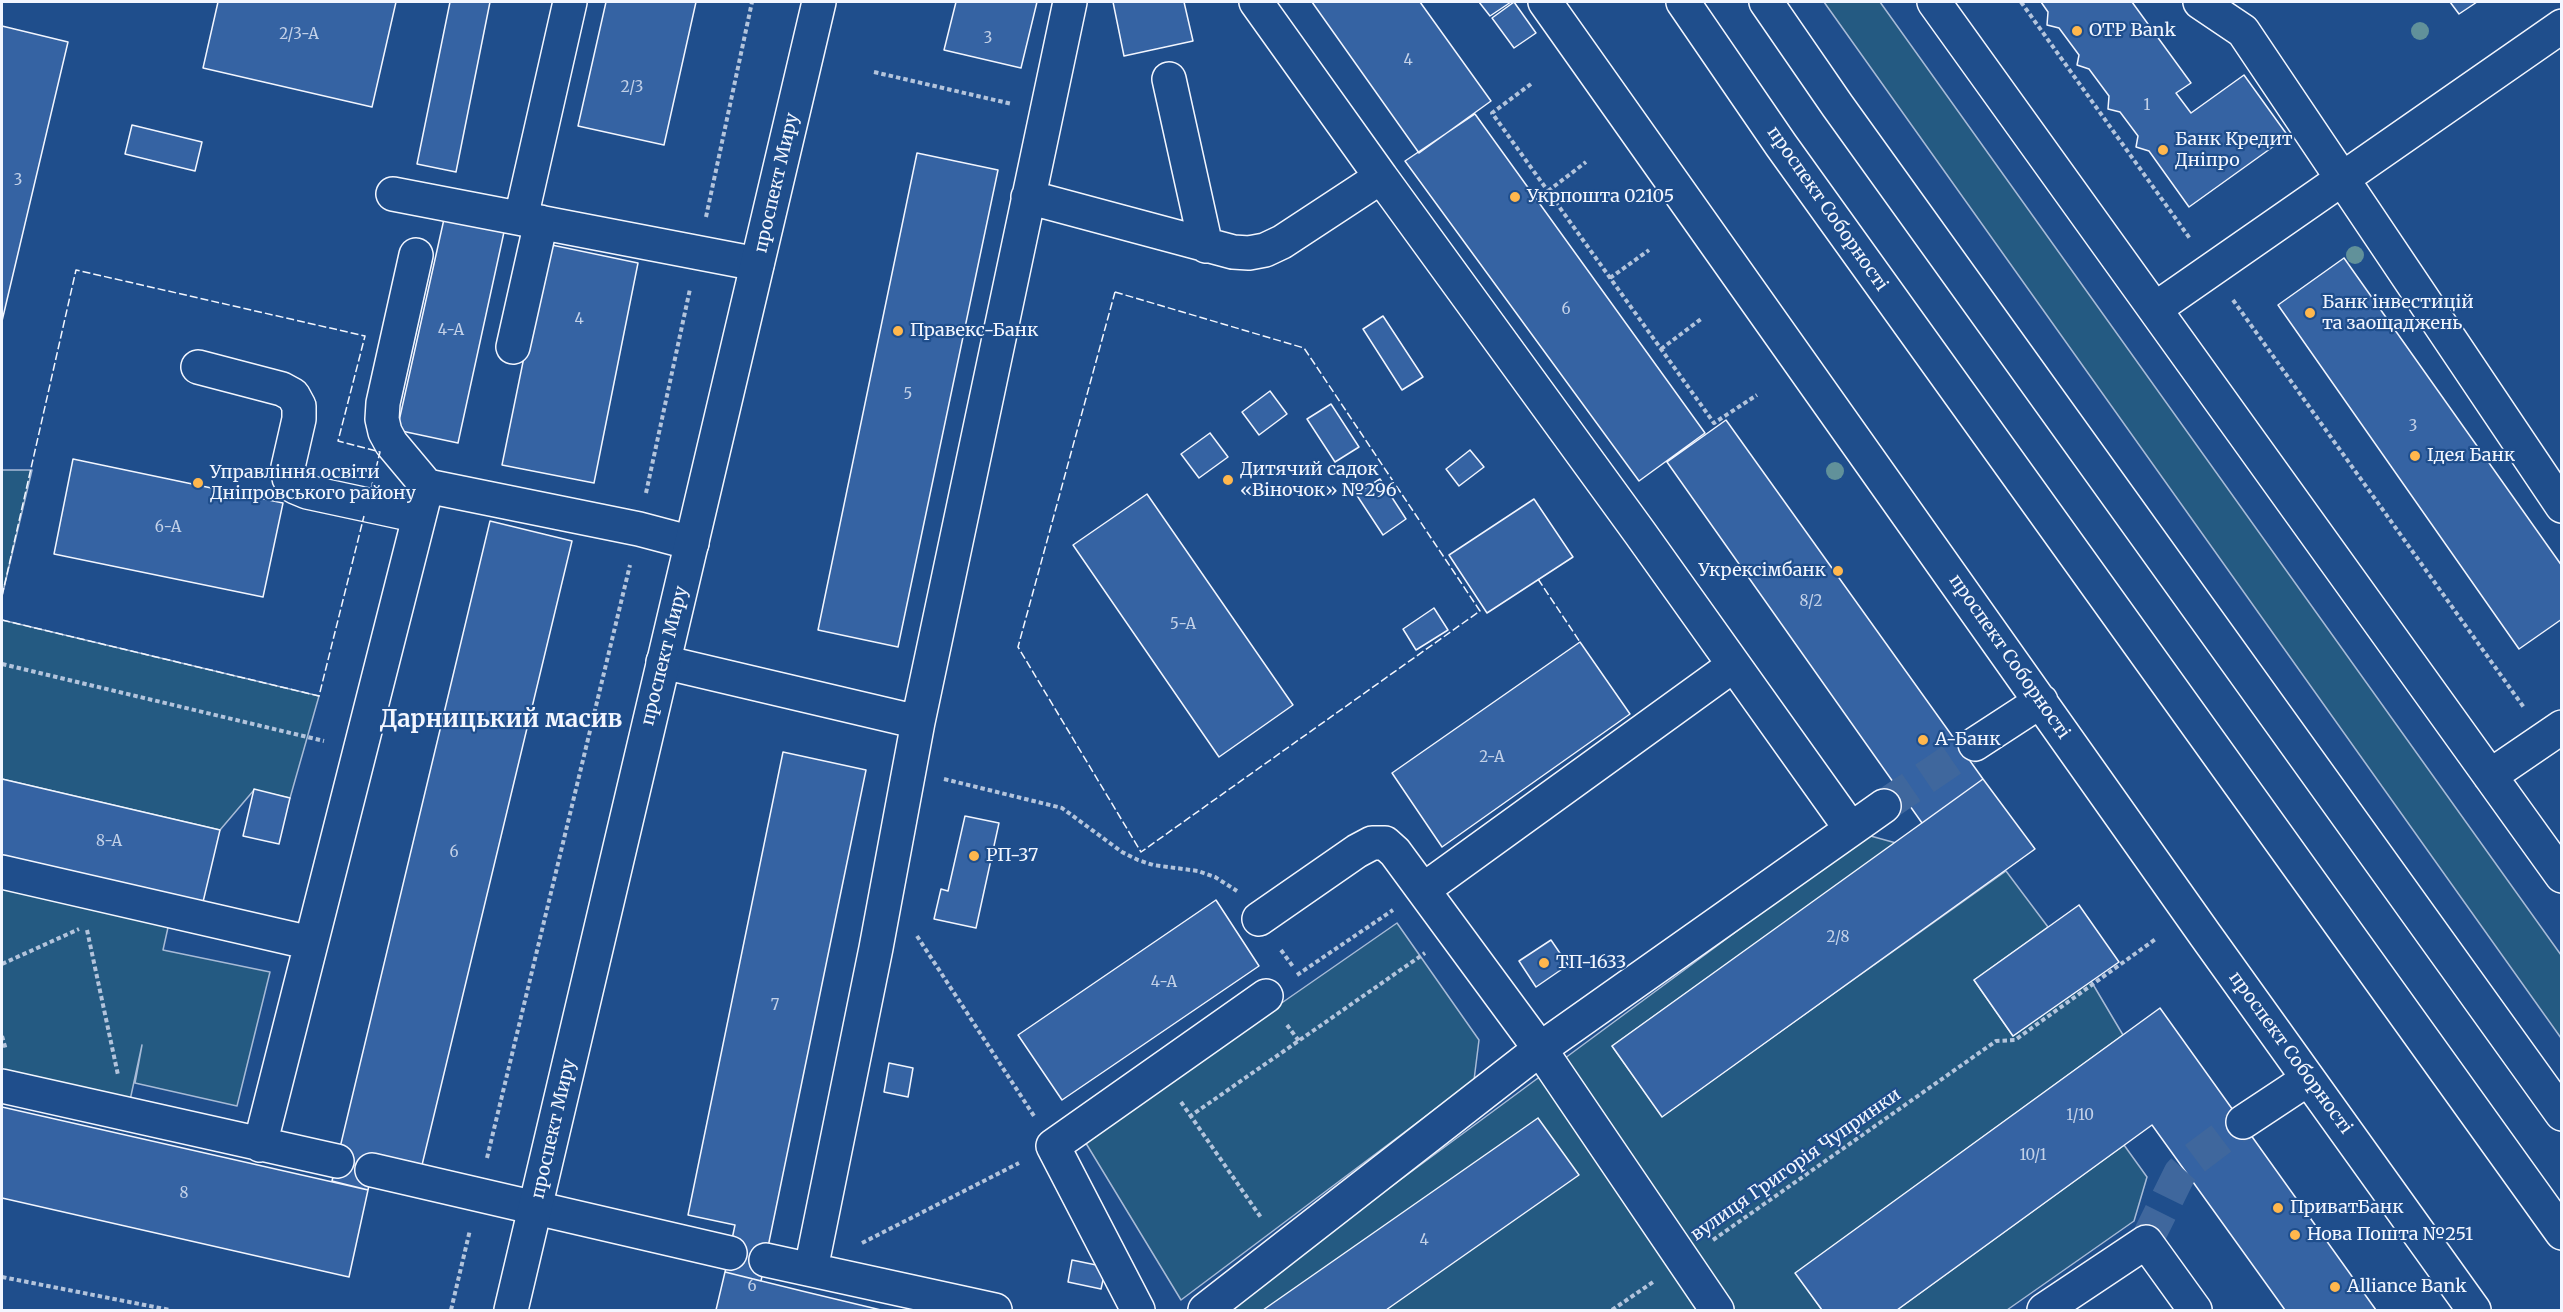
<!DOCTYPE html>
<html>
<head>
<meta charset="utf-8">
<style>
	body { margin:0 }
	#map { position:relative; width:2563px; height:1312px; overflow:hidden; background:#1f4e8c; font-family:Merriweather,serif }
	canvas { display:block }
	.frame { position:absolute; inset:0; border:3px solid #f2f6ff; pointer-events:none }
</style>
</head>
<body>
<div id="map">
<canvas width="2563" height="1312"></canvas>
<div class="frame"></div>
</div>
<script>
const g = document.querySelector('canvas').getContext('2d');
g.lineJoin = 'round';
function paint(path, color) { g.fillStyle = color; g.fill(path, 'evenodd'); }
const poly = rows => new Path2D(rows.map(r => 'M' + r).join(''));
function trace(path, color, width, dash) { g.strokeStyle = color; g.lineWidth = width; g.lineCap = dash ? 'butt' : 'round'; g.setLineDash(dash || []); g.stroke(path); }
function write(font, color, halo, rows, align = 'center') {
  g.font = font + ' Merriweather,serif'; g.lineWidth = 4.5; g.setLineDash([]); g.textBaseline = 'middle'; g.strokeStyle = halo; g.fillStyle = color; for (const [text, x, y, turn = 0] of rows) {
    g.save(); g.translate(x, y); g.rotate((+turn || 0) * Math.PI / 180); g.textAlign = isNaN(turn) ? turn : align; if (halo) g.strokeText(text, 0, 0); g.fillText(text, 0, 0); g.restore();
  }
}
const green = poly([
	[1824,2,1880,2,2561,955,2561,1038,1824,2],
	[2,470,32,470,2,596,2,470],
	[2,620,319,696,290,798,254,790,220,830,2,779,2,620],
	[1867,835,1896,843,1612,1046,1662,1116,2006,871,2048,927,1974,980,2013,1036,2091,981,2123,1035,1796,1273,1822,1310,1224,1310,1867,835],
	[2,872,171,914,163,950,270,972,237,1106,135,1083,142,1045,127,1114,2,1086,2,872],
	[1397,923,1479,1040,1474,1080,1181,1300,1084,1140,1397,923],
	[2124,1145,2147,1177,2134,1221,2007,1310,1897,1310,2124,1145]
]);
paint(green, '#245a82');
trace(green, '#a8bbd7', 1.5);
const building = poly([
	[218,2,396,2,372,107,203,68,218,2],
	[450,2,490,2,456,172,417,164,450,2],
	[606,2,696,2,664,145,578,126,606,2],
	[956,2,1037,2,1021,68,944,50,956,2],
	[1113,2,1184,2,1193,41,1124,56,1113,2],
	[1312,2,1420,2,1491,101,1419,153,1312,2],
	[1479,2,1511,2,1490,16,1479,2],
	[1514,2,1536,33,1514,48,1492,18,1514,2],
	[2041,2,2132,2,2191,83,2176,93,2191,113,2244,75,2288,136,2189,207,2149,151,2136,147,2138,136,2120,112,2108,109,2109,96,2089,69,2077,65,2079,55,2059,28,2047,25,2048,12,2041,2],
	[2450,2,2477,2,2459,14,2450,2],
	[2,26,68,42,2,321,2,26],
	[1475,114,1705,433,1639,481,1405,161,1475,114],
	[132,125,202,142,195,171,125,154,132,125],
	[917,153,998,170,898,647,818,630,917,153],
	[444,219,504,232,458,443,397,430,444,219],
	[547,244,638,263,594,483,502,465,547,244],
	[2344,258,2562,566,2562,619,2519,649,2278,305,2344,258],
	[1383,316,1423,377,1402,390,1363,329,1383,316],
	[1270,391,1287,414,1259,435,1242,412,1270,391],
	[1331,404,1359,447,1335,462,1307,419,1331,404],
	[1726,420,1983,779,1922,823,1667,462,1726,420],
	[1210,433,1228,457,1199,478,1181,454,1210,433],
	[1470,450,1484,467,1459,486,1446,469,1470,450],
	[73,459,283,503,263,597,54,554,73,459],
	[1380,479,1406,519,1383,535,1356,494,1380,479],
	[1147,494,1293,705,1219,757,1073,545,1147,494],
	[1534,499,1573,557,1487,613,1449,555,1534,499],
	[490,521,572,541,422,1165,376,1154,368,1190,332,1181,490,521],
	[1434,608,1448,630,1416,650,1403,629,1434,608],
	[1580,642,1630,714,1442,847,1392,773,1580,642],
	[783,752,866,770,761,1281,725,1272,735,1225,688,1215,783,752],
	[2,779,220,830,203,902,2,855,2,779],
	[1983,779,2035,849,1662,1117,1612,1046,1983,779],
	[254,789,290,798,279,844,243,836,254,789],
	[965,816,999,823,976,928,934,919,941,889,948,891,965,816],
	[1216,900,1259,966,1062,1100,1018,1035,1216,900],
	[2079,905,2119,962,2013,1036,1974,980,2079,905],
	[1551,940,1568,965,1536,987,1519,961,1551,940],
	[2160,1008,2376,1310,2285,1310,2152,1125,1897,1310,1822,1310,1795,1273,2160,1008],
	[889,1063,913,1068,908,1097,884,1092,889,1063],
	[2,1107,368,1190,349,1277,2,1198,2,1107],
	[1538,1118,1579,1175,1386,1310,1263,1310,1538,1118],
	[1072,1260,1106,1267,1101,1289,1068,1282,1072,1260],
	[725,1272,806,1292,881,1310,716,1310,725,1272]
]);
paint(building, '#3563a3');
trace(building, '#f2f6ff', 1.5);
trace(poly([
	[1884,806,1975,744],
	[2146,1242,2180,1173,2190,1162,2243,1122]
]), '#3f679d', 33, [33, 16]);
const minor = poly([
	[1256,2,1381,177],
	[1545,2,2206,936,2474,1310],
	[1934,2,2562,876],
	[2200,2,2243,31,2562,506],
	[1169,79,1206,246],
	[393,194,757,264],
	[1028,197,1233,252,1249,253,1265,250,1282,242,1381,177,1640,533,1851,829],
	[521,218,570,2],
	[416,255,383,403,382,419,385,432,391,443,427,486],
	[2155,309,2562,26],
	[513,347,541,222],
	[198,367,282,389,293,395,299,406,299,419,288,467,289,478,295,487,307,492,419,516],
	[663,662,918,722],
	[1975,744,2041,701],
	[2490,776,2562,727],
	[2,872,311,943],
	[1423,890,1734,665],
	[1259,919,1357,851,1372,843,1385,843,1395,852,1540,1049,1717,1310],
	[2,1086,337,1161],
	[2243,1122,2308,1079],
	[260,1145,427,486,639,529,692,543],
	[372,1170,730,1253],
	[766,1260,995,1310],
	[811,1269,876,948,918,722,1070,2],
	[1138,1310,1053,1146,1266,996],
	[1205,1310,1540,1049,1884,806],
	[2044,1310,2146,1242,2195,1310]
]);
const major = poly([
	[511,1310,819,2]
]);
const highway = poly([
	[1683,2,1781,145,2562,1233],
	[1766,2,1837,105,2562,1114]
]);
trace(minor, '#f2f6ff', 36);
trace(major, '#f2f6ff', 36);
trace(highway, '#f2f6ff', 36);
trace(poly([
	[2021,2,2191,240],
	[874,72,1012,104],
	[1531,84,1492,113,1714,423,1757,395],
	[1548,191,1586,162],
	[706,217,752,2],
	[1610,278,1649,250],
	[2233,300,2525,709],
	[1661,349,1701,319],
	[646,493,690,289],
	[2,664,324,741],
	[944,779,1062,808,1122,852,1138,860,1153,865,1198,871,1215,877,1237,891],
	[87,930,118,1075],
	[917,936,1034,1116],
	[1281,950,1294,968],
	[2,964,79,929],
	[1297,975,1393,910],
	[1287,1025,1299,1041],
	[2,1036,6,1050],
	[1181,1102,1262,1219],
	[1189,1117,1425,953],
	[487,1158,630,565],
	[1713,1240,1996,1041,2015,1040,2157,938],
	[862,1243,1019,1163],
	[2,1277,170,1310],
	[451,1310,470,1230],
	[1612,1310,1653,1282]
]), '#b3c4dc', 4, [4.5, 3]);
trace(minor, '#1f4e8c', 33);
trace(major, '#1f4e8c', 33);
trace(highway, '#1f4e8c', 33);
trace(poly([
	[1115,292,1304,348,1480,611,1141,852,1018,647,1115,292],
	[1538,579,1580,642],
	[2,596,76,270,365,336,338,441,380,452,370,493],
	[2,620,319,696,364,516]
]), '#f2f6ff', 1.5, [8, 3]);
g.fillStyle = '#61919a';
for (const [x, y] of [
	[2420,31],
	[2355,255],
	[1835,471]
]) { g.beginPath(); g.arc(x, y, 9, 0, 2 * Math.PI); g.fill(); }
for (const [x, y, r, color] of [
	[2077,31,6,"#ffb74d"],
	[2163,150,6,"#ffb74d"],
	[1515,197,6,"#ffb74d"],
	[2310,313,6,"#ffb74d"],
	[898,331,6,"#ffb74d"],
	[2415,456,6,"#ffb74d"],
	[1228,480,6,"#ffb74d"],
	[198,483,6,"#ffb74d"],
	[1838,571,6,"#ffb74d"],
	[1923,740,6,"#ffb74d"],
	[974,856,6,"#ffb74d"],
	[1544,963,6,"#ffb74d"],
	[2278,1208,6,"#ffb74d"],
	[2295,1235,6,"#ffb74d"],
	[2335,1287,6,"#ffb74d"]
]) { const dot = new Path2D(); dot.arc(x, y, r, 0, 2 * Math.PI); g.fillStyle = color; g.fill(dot); trace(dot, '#1f4e8c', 2); }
write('15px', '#c3d1e8', null, [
	["2/3-А",299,35],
	["3",988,39],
	["4",1408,61],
	["2/3",632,88],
	["1",2147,106],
	["3",18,181],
	["6",1566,310],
	["4",579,320],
	["4-А",451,331],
	["5",908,395],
	["3",2413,427],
	["6-А",168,528],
	["8/2",1811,602],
	["5-А",1183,625],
	["2-А",1492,758],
	["8-А",109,842],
	["6",454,853],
	["2/8",1838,938],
	["4-А",1164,983],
	["7",775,1006],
	["1/10",2080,1116],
	["10/1",2033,1156],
	["8",184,1194],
	["4",1424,1241],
	["6",752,1287]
]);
write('18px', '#f2f6ff', '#1f4e8c', [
	["OTP Bank",2089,31],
	["Банк Кредит",2175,140],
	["Дніпро",2175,161],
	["Укрпошта 02105",1527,197],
	["Банк інвестицій",2322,303],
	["та заощаджень",2322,324],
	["Правекс-Банк",910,331],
	["Ідея Банк",2427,456],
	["Дитячий садок",1240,470],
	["«Віночок» №296",1240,491],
	["Управління освіти",210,473],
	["Дніпровського району",210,494],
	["Укрексімбанк",1826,571,"right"],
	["А-Банк",1935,740],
	["РП-37",986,856],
	["ТП-1633",1556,963],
	["ПриватБанк",2290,1208],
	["Нова Пошта №251",2307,1235],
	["Alliance Bank",2347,1287]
], 'left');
write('18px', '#f2f6ff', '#1f4e8c', [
	["проспект Миру",777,183,-77],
	["проспект Соборності",1827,209,55],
	["проспект Миру",665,656,-76],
	["проспект Соборності",2009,657,55],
	["проспект Соборності",2290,1053,54],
	["проспект Миру",554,1129,-77],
	["вулиця Григорія Чупринки",1796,1165,-35]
]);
write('bold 24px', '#f2f6ff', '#1f4e8c', [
	["Дарницький масив",501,720]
]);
</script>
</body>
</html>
